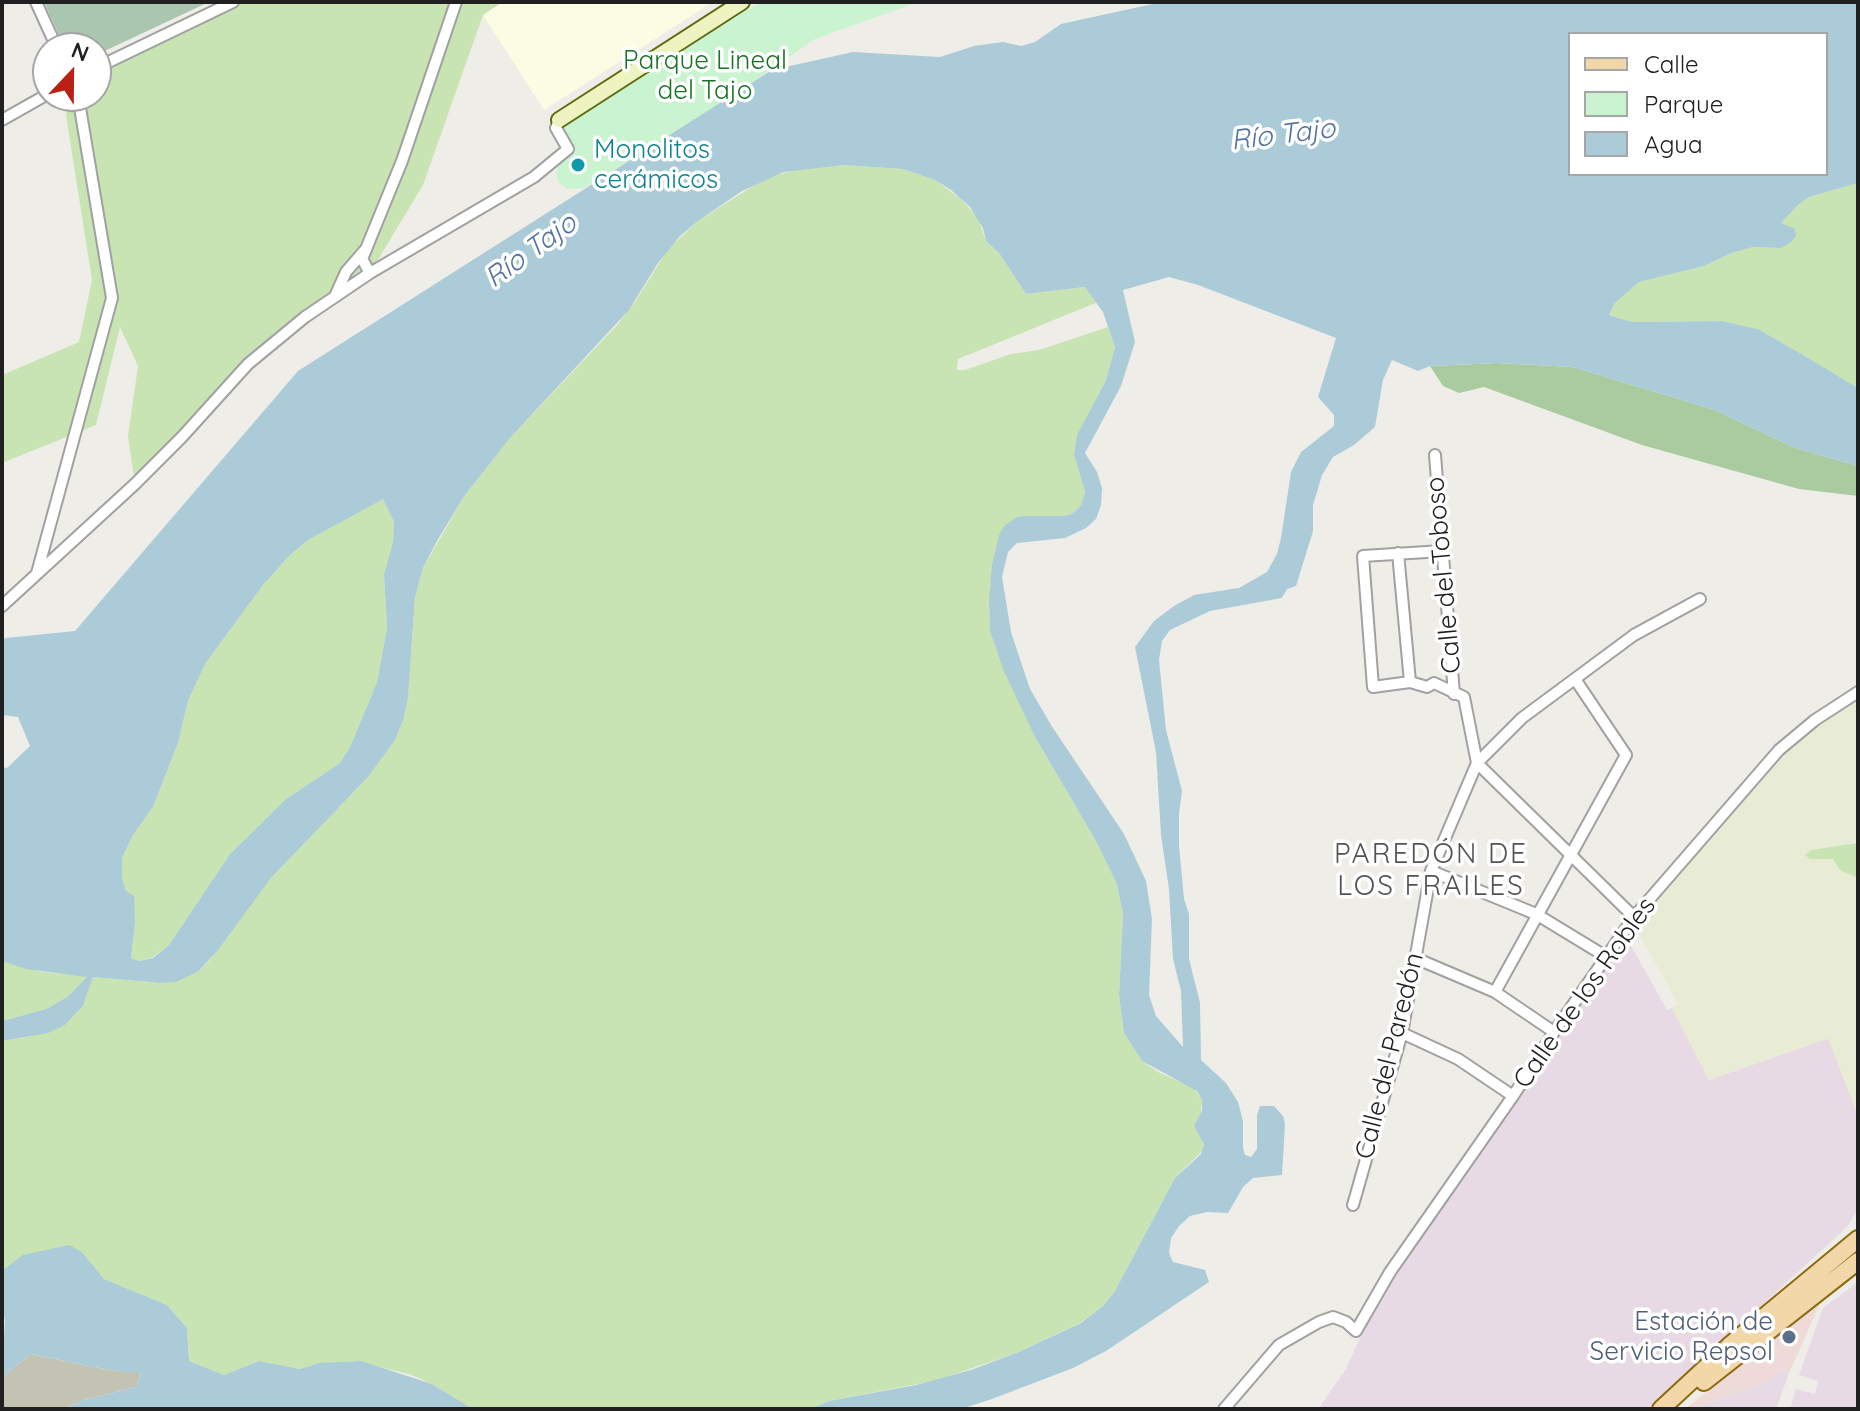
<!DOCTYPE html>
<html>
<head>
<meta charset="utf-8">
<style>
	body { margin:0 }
	#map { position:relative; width:1860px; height:1411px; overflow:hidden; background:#efede7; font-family:Quicksand,sans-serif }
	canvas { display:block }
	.frame { position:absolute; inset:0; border:4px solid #202020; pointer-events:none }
	.legend { position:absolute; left:1568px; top:32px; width:260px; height:144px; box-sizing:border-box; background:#fff; border:2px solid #a6a6a6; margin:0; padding:10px 14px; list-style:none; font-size:24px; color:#202020 }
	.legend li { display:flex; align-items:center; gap:16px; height:40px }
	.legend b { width:40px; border:2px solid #a6a6a6 }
	.north { position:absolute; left:32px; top:32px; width:80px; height:80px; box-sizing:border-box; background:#fff; border:2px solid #a6a6a6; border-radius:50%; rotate:22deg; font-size:22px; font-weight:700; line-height:32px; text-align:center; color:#202020 }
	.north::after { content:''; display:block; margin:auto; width:28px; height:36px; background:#ba2016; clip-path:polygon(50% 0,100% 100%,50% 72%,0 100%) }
</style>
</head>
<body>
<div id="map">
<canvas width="1860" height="1411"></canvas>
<div class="frame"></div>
<ul class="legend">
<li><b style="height:10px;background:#f2d7a9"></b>Calle</li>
<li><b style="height:22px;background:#c9f4cf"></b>Parque</li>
<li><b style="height:22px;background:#accbd8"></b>Agua</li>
</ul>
<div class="north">N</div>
</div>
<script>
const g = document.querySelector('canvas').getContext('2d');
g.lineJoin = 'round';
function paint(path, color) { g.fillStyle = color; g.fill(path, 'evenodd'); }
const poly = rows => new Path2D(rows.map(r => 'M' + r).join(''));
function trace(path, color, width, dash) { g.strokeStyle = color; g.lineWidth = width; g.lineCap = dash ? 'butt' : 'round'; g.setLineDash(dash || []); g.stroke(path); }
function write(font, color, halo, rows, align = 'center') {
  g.font = font + ' Quicksand,sans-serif'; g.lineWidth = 7; g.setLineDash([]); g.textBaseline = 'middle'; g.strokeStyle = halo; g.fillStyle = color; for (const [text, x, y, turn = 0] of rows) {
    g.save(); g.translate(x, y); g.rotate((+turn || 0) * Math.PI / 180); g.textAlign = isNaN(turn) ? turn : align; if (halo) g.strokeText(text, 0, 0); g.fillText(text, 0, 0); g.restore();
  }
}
paint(poly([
	[1817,1303,1819,1306,1789,1373,1782,1369,1763,1383,1692,1409,1685,1409]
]), '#eedbd8');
paint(poly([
	[1626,937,1667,1010,1672,1008,1709,1080,1829,1038,1858,1116,1858,1209,1847,1227,1649,1409,1318,1409,1346,1369,1375,1305,1522,1092,1574,1009],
	[1858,1282,1858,1409,1790,1409,1796,1389,1815,1394,1818,1381,1799,1375,1823,1308],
	[1782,1369,1789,1373,1776,1409,1692,1409,1763,1383]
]), '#e7dae4');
paint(poly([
	[503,2,713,2,544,110,483,15]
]), '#fafce3');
paint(poly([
	[31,1354,114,1371,141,1372,136,1387,84,1400,63,1409,2,1409,2,1377]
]), '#c2c3b3');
paint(poly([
	[1858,700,1858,838,1852,843,1840,847,1811,850,1810,859,1833,859,1846,873,1858,878,1858,1116,1828,1038,1709,1080,1672,1008,1678,1004,1636,928,1636,922,1785,754,1826,719]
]), '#e9ecd5');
paint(poly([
	[234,2,502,2,483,15,423,185,370,273,248,364,135,484,128,436,138,366,120,327,96,425,2,463,2,375,79,342,92,280,66,115,69,96,96,96,96,68],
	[844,165,903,169,935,180,961,199,978,218,986,241,999,253,1026,294,1085,287,1098,302,958,359,957,370,965,370,1011,354,1039,350,1108,327,1115,347,1106,380,1077,436,1074,455,1085,492,1081,505,1072,514,1064,516,1017,517,999,535,992,564,989,617,995,647,1035,737,1097,843,1117,885,1123,914,1119,995,1124,1033,1142,1061,1158,1072,1194,1088,1202,1100,1201,1112,1194,1126,1203,1138,1203,1150,1175,1178,1115,1291,1103,1306,1080,1323,1021,1351,938,1380,829,1401,810,1409,473,1409,432,1384,409,1374,354,1361,329,1364,319,1363,300,1369,259,1361,224,1375,189,1361,187,1328,167,1305,104,1279,82,1252,3,1270,2,1284,2,1041,31,1036,65,1025,83,1006,93,977,161,983,199,971,209,961,271,878,368,777,398,733,408,698,415,597,423,568,465,495,510,438,617,325,635,302,668,249,698,221,764,179,801,168],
	[1858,183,1858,388,1758,329,1722,321,1632,322,1609,315,1615,303,1639,282,1704,266,1732,253,1753,247,1781,248,1780,224,1798,205,1809,197],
	[383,498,394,522,393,542,384,574,387,628,377,682,350,747,340,763,286,799,230,854,169,945,153,957,139,961,131,958,135,924,122,878,122,858,133,835,153,807,178,743,188,701,205,664,263,585,290,555,308,540],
	[1858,843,1858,878,1840,870,1833,859,1810,859,1805,855,1811,850],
	[2,961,43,972,88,976,67,997,46,1009,2,1021]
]), '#c8e4b3');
paint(poly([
	[1497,363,1573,367,1715,410,1795,448,1858,466,1858,496,1799,489,1642,445,1484,387,1459,393,1443,386,1430,366]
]), '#aacaa0');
paint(poly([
	[44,2,209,2,96,55,96,48,65,48]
]), '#abc6b0');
paint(poly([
	[760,2,918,2,815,39,721,104,584,188,567,189,559,183,556,174,561,156,554,132]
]), '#c9f4cf');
paint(poly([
	[1162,2,1858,2,1858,183,1809,197,1798,205,1781,223,1795,229,1796,236,1791,242,1781,248,1753,247,1732,253,1704,266,1639,282,1615,303,1609,315,1632,322,1722,321,1758,329,1803,355,1858,388,1858,466,1795,448,1715,410,1573,367,1497,363,1430,366,1418,371,1392,360,1383,380,1375,427,1354,445,1333,457,1322,475,1313,505,1313,531,1296,586,1287,589,1282,598,1210,611,1170,630,1162,641,1159,660,1166,730,1182,791,1179,814,1179,846,1184,899,1189,914,1189,959,1200,1003,1201,1060,1226,1083,1238,1102,1243,1121,1243,1148,1245,1155,1251,1157,1257,1149,1257,1115,1260,1106,1274,1106,1283,1116,1285,1124,1282,1175,1253,1178,1243,1187,1228,1213,1207,1212,1190,1216,1179,1226,1171,1238,1169,1253,1173,1262,1205,1270,1209,1282,1106,1351,1073,1368,992,1399,961,1409,810,1409,829,1401,916,1385,971,1370,1021,1351,1081,1323,1103,1306,1115,1291,1175,1178,1201,1154,1204,1144,1194,1126,1202,1110,1202,1100,1197,1091,1142,1061,1124,1033,1119,995,1123,914,1117,885,1097,843,1035,737,1003,669,990,631,989,602,992,564,999,535,1004,526,1017,517,1025,516,1064,516,1072,514,1081,505,1085,492,1074,455,1077,435,1106,380,1115,347,1103,312,1085,287,1026,294,999,253,986,241,983,228,970,207,951,190,935,180,903,169,844,165,784,172,742,191,698,221,680,236,658,263,629,310,510,438,465,495,437,541,423,568,415,597,408,698,403,720,395,740,368,777,271,878,218,950,199,971,176,982,161,983,93,977,83,1006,65,1025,48,1033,2,1041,2,1021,46,1009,67,997,87,977,26,969,2,961,2,767,7,768,30,746,18,717,2,715,2,641,6,638,75,631,298,371,772,70,853,52,940,57,974,46,1003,42,1021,46,1035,42,1061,24],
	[1570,34,1826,34,1826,174,1570,174],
	[1169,277,1198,285,1336,338,1318,397,1334,415,1334,426,1301,452,1291,472,1281,538,1277,554,1267,572,1239,588,1194,595,1174,606,1154,621,1135,647,1156,752,1161,835,1169,889,1173,959,1181,991,1183,1047,1156,1016,1149,995,1152,919,1146,881,1124,834,1051,725,1030,689,1011,632,1002,577,1008,552,1017,543,1065,538,1086,528,1096,519,1101,505,1102,488,1097,472,1085,453,1121,386,1135,342,1123,290],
	[383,499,394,522,393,542,384,574,387,628,377,682,350,747,340,763,286,799,230,854,169,945,153,958,139,961,131,958,135,924,134,896,126,891,122,878,122,858,133,835,153,807,178,743,188,701,205,664,263,585,290,555,308,540],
	[69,1245,82,1252,104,1279,167,1305,187,1328,189,1361,224,1375,259,1361,300,1369,319,1363,361,1361,432,1384,473,1409,63,1409,84,1400,136,1387,141,1373,114,1371,31,1354,2,1377,5,1321,2,1305,3,1270,23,1255]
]), '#accbd8');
const street = poly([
	[36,2,57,48],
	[96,68,233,2],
	[2,120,48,94],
	[370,273,362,259,402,161,456,2],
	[336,294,346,272,364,251],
	[1435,455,1454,694],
	[1442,551,1363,556,1373,687,1410,682,1427,687,1434,683,1464,697,1477,763],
	[1398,553,1410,682],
	[37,573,112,298,78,96],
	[2,606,135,484,182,437,248,364,305,317,370,273,534,177,568,149,556,128,559,120],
	[1477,763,1634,917],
	[1431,871,1536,914,1605,956],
	[1415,958,1495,992,1554,1032],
	[1495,992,1626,755,1575,679],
	[1402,1033,1458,1059,1513,1096],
	[1353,1205,1402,1033,1431,871,1477,763,1522,718,1634,635,1700,599],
	[1224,1409,1279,1345,1319,1322,1333,1317,1346,1322,1356,1331,1390,1272,1513,1096,1554,1032,1634,917,1779,750,1815,720,1858,692]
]);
const secondary = poly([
	[559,120,742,2]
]);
const primary = poly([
	[1704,1382,1858,1261],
	[1661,1409,1729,1346,1858,1239]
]);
trace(street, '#a1a1a1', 14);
trace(secondary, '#5d6c11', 18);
trace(primary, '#8b6a10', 20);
trace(street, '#fff', 10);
trace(secondary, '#edf3c1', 14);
trace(primary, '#f2d7a9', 16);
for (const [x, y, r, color] of [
	[578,165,8,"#0f9aa8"],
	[1789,1337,8,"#5c6f8a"]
]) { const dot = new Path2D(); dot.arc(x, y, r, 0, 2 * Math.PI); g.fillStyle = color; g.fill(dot); trace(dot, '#fff', 3); }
write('26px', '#187425', '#fff', [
	["Parque Lineal",705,61],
	["del Tajo",705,91]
]);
write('26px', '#0d838f', '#fff', [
	["Monolitos",594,150],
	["cerámicos",594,180]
], 'left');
write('26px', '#202020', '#fff', [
	["Calle del Toboso",1444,575,-95],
	["Calle de los Robles",1585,993,-55],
	["Calle del Paredón",1390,1056,-76]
]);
write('26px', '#4e5e75', '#fff', [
	["Estación de",1773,1322],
	["Servicio Repsol",1773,1352]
], 'right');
write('italic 28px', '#53749f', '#fff', [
	["Río Tajo",1283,135,-7],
	["Río Tajo",531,251,-36]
]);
g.letterSpacing = '2px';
write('28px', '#535353', '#fff', [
	["PAREDÓN DE",1431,855],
	["LOS FRAILES",1431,887]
]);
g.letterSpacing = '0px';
</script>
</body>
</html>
